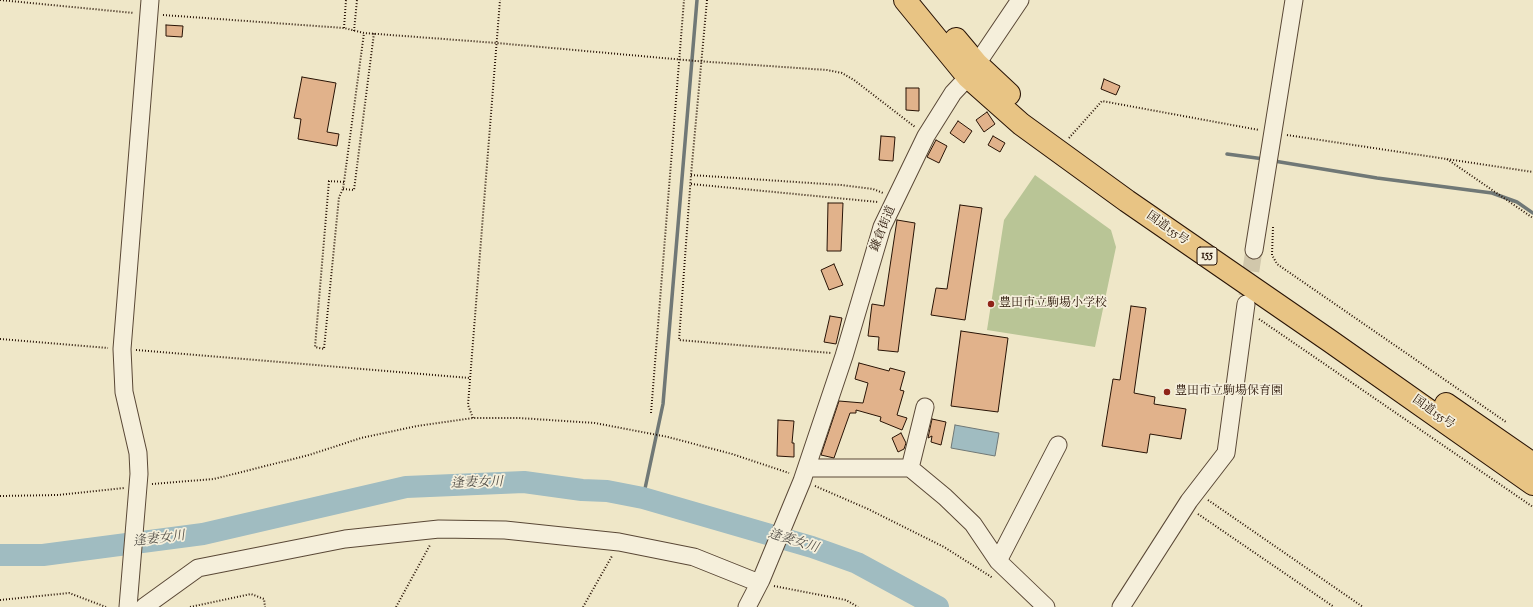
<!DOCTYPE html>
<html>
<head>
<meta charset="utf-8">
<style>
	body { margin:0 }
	canvas { display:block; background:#efe7c8 }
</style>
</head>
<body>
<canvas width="1533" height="607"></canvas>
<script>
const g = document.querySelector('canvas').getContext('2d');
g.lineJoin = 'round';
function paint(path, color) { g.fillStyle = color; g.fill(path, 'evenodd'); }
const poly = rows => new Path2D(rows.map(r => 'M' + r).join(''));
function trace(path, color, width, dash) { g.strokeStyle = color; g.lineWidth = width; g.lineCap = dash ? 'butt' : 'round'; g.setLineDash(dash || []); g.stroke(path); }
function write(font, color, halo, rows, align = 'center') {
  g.font = font + ' "Sorts Mill Goudy","Noto Serif JP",serif'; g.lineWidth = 3.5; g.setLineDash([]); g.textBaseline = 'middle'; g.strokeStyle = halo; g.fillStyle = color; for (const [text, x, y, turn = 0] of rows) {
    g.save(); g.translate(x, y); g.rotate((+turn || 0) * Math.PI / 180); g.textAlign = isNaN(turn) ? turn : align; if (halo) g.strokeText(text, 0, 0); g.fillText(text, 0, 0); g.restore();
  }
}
paint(poly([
	[1035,175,1111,230,1116,247,1095,347,987,330,1004,220]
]), '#b9c596');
const water = poly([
	[955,425,999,433,995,456,951,448,955,425]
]);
paint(water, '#a0bcc1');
trace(water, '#707876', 1);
trace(poly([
	[1227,154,1264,159],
	[1274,161,1377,178,1492,193,1517,202,1533,213],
	[643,498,663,404,697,0]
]), '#707876', 3.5);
trace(poly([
	[0,555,43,555,203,534,406,487,524,482,582,490,607,491,643,498,812,547,857,563,938,607]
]), '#a0bcc1', 22);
const building = poly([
	[166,25,183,26,182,37,166,36,166,25],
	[302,77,336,83,327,132,339,134,337,146,298,139,301,119,294,118,302,77],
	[1104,79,1120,86,1116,95,1101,89,1104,79],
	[906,88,919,88,919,111,906,110,906,88],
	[987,112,995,124,984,132,976,120,987,112],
	[958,121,972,131,964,143,950,133,958,121],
	[881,136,895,137,893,161,879,160,881,136],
	[993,136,1005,143,1000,152,988,145,993,136],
	[936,140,947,146,939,163,927,157,936,140],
	[828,203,843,203,841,251,827,251,828,203],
	[960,205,982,208,965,320,931,315,936,288,947,289,960,205],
	[897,220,915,223,898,352,878,350,879,337,868,336,872,304,884,306,897,220],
	[834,264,843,285,829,290,821,270,834,264],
	[1131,306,1146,308,1134,393,1155,397,1154,404,1186,409,1181,439,1150,434,1147,453,1102,446,1113,379,1120,380,1131,306],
	[830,316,842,318,836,344,824,342,830,316],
	[961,331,1008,338,998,412,951,406,961,331],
	[859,363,889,371,890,368,905,372,900,390,904,391,897,415,907,418,902,430,880,421,881,417,856,410,856,413,850,413,834,458,821,455,839,401,863,403,868,383,855,379,859,363],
	[932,419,946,422,941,445,931,442,932,436,928,438,932,419],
	[778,420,794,421,792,443,794,443,794,457,777,456,778,420],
	[901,433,906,443,904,449,898,452,892,438,901,433]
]);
paint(building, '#e1b28b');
trace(building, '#281305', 1);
trace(poly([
	[1247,296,1254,250]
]), '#d1c7ab', 17, [17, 8]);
const minor = poly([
	[1254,250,1294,0],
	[807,468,910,468,945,497,973,524,998,561,1046,607],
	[910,468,925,407],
	[998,561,1058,445],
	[128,607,139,474,138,453,124,392,122,349,150,0],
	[144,607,198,568,345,539,439,529,505,530,619,542,694,557,759,583],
	[747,607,761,580,802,481,844,356,882,227,926,136,953,93,968,77,1020,0],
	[1121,607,1189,501,1226,453,1246,304]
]);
const highway = poly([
	[905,0,968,77,1021,124,1127,201,1330,341,1533,484],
	[956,39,977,64,1009,94],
	[1446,404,1533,464]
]);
trace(minor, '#5a4836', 19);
trace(highway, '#281305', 24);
trace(poly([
	[0,0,134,13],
	[707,0,691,175,679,340,831,353],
	[163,15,344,28,364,33,497,43,696,61,827,70,842,73,854,80,915,127],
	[344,28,346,0],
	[354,31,357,0],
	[1287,135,1533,172],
	[1069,138,1102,101,1259,130],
	[1447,159,1533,218],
	[691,175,841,185,873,189,883,193],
	[344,182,329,181,315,347,324,349,339,197,343,189,344,182,364,33],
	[691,184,878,202],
	[343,189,354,190,374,33],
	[1273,227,1272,255,1277,264,1506,422],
	[1259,319,1533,507],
	[0,339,108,348],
	[136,350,470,378],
	[651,413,684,0],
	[473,418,468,405,500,0],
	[152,484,214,479,309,455,361,438,417,426,473,418,519,418,595,423,668,437,732,454,789,473],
	[815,486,868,509,944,547,993,578],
	[0,496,58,495,124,488],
	[1208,500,1363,607],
	[1198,514,1334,607],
	[774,586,846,600,858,607],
	[0,600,69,593,106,607],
	[190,607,251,594,264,599,265,607],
	[396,607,430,545],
	[583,607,612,556]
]), '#281305', 2, [1, 2]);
trace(minor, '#f5efdb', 17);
trace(highway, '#e8c484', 22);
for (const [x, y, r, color] of [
	[991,304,4,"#8f2418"],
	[1167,392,4,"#8f2418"]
]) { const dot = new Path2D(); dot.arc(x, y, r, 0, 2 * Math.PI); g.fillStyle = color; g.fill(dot); trace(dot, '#f5efdb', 1.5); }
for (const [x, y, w] of [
	[1207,256,20]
]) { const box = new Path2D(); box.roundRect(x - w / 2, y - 9, w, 18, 3); g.fillStyle = '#f5efdb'; g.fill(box); trace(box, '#281305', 1); }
write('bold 11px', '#281305', null, [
	["155",1207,256]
]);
write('12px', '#281305', '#f5efdb', [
	["鎌倉街道",884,229,-68],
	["国道155号",1167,229,35],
	["国道155号",1433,413,35]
]);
write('12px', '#281305', '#f5efdb', [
	["豊田市立駒場小学校",999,304],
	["豊田市立駒場保育園",1175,392]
], 'left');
write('italic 13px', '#524e47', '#f5efdb', [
	["逢妻女川",477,484,-2],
	["逢妻女川",159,540,-7],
	["逢妻女川",793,542,17]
]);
</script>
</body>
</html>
